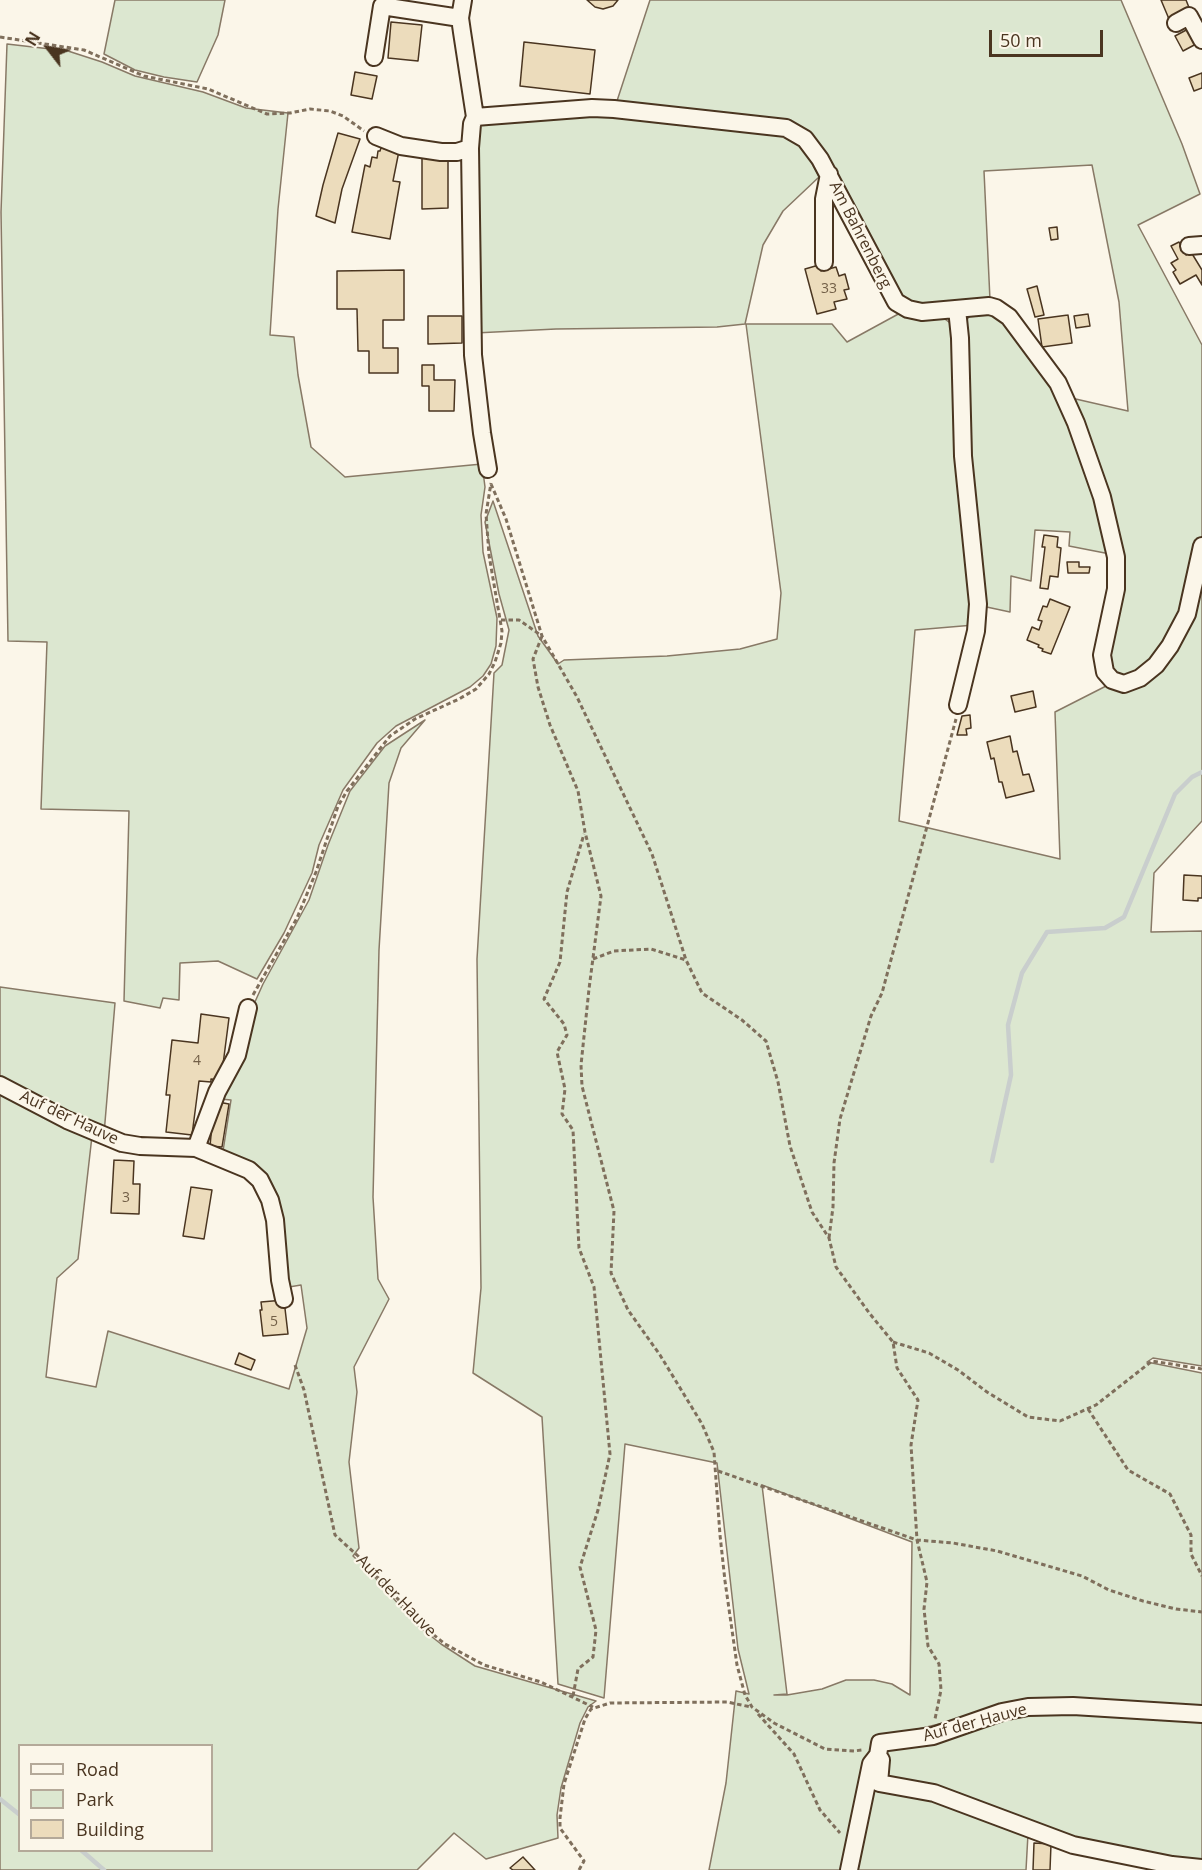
<!DOCTYPE html>
<html>
<head>
<meta charset="utf-8">
<style>
	body { margin:0 }
	#map { position:relative; width:1202px; height:1870px; overflow:hidden; background:#fbf6e9; font-family:"Open Sans",sans-serif }
	canvas { display:block }
	.legend { position:absolute; left:18px; top:1744px; width:195px; height:108px; box-sizing:border-box; background:#fbf6e9; border:2px solid #b4a999; margin:0; padding:8px 10px; list-style:none; font-size:18px; color:#4a3520 }
	.legend li { display:flex; align-items:center; gap:12px; height:30px }
	.legend b { width:30px; border:2px solid #b4a999 }
	.north { position:absolute; left:18px; top:18px; width:60px; height:60px; -webkit-text-stroke:4px #fbf6e9; paint-order:stroke; rotate:301deg; font-size:16px; font-weight:700; line-height:24px; text-align:center; color:#4a3520 }
	.north::after { content:''; display:block; margin:auto; width:21px; height:27px; background:#4a3520; clip-path:polygon(50% 0,100% 100%,50% 72%,0 100%) }
	.scale { position:absolute; left:989px; top:30px; width:114px; height:27px; box-sizing:border-box; border:3px solid #4a3520; border-top:0; padding-left:8px; font-size:18px; line-height:21px; white-space:nowrap; color:#4a3520; -webkit-text-stroke:4px #fbf6e9; paint-order:stroke }
</style>
</head>
<body>
<div id="map">
<canvas width="1202" height="1870"></canvas>
<ul class="legend">
<li><b style="height:8px;background:#fbf6e9"></b>Road</li>
<li><b style="height:16px;background:#dce7d0"></b>Park</li>
<li><b style="height:16px;background:#ecdcbc"></b>Building</li>
</ul>
<div class="north">N</div>
<div class="scale">50 m</div>
</div>
<script>
const g = document.querySelector('canvas').getContext('2d');
g.lineJoin = 'round';
function paint(path, color) { g.fillStyle = color; g.fill(path, 'evenodd'); }
const poly = rows => new Path2D(rows.map(r => 'M' + r).join(''));
function trace(path, color, width, dash) { g.strokeStyle = color; g.lineWidth = width; g.lineCap = dash ? 'butt' : 'round'; g.setLineDash(dash || []); g.stroke(path); }
function write(font, color, halo, rows, align = 'center') {
  g.font = font + ' "Open Sans",sans-serif'; g.lineWidth = 4.5; g.setLineDash([]); g.textBaseline = 'middle'; g.strokeStyle = halo; g.fillStyle = color; for (const [text, x, y, turn = 0] of rows) {
    g.save(); g.translate(x, y); g.rotate((+turn || 0) * Math.PI / 180); g.textAlign = isNaN(turn) ? turn : align; if (halo) g.strokeText(text, 0, 0); g.fillText(text, 0, 0); g.restore();
  }
}
const green = poly([
	[115,0,225,0,218,35,197,82,164,77,135,70,104,54,115,0],
	[650,0,1121,0,1182,144,1200,194,1138,225,1202,345,1202,577,1154,667,1119,680,1106,661,1119,585,1067,397,1128,411,1119,302,1092,165,984,171,990,300,924,309,900,299,803,131,616,104,650,0],
	[7,44,68,51,102,62,135,76,203,92,246,108,288,113,278,209,270,335,294,337,298,375,311,447,345,477,482,464,485,487,481,515,483,552,497,618,496,646,491,664,483,676,470,687,396,726,377,743,343,790,319,845,312,873,284,933,257,979,218,961,180,963,179,1000,163,998,160,1008,124,1001,129,811,41,809,47,642,8,641,1,212,7,44],
	[617,112,791,137,805,150,819,177,783,211,763,245,745,324,717,327,556,329,475,333,478,129,485,122,617,112],
	[902,312,942,317,953,325,956,340,958,424,973,576,974,625,915,630,899,821,1060,859,1055,712,1112,683,1123,686,1143,686,1160,668,1202,591,1202,821,1154,873,1151,932,1202,931,1202,1366,1153,1358,1147,1362,1202,1373,1202,1710,1081,1700,1039,1700,910,1731,910,1735,976,1724,1040,1708,1071,1708,1202,1717,1202,1864,1190,1864,1143,1856,1064,1840,954,1799,955,1807,1028,1834,1026,1870,709,1870,726,1783,736,1691,749,1694,738,1649,717,1463,625,1444,604,1698,558,1684,542,1417,473,1373,481,1288,477,959,494,673,502,665,509,630,499,594,485,522,493,501,538,636,558,664,564,660,667,656,740,649,777,639,781,593,746,324,832,324,847,342,902,312],
	[762,1485,912,1542,910,1695,892,1684,874,1680,846,1680,822,1689,787,1695,774,1695,787,1694,762,1485],
	[972,313,994,313,1013,331,1056,392,1093,486,1110,554,1069,546,1070,532,1035,530,1031,581,1011,576,1010,612,982,606,973,517,965,322,972,313],
	[425,720,401,748,389,783,379,950,373,1197,378,1279,389,1299,354,1367,357,1392,349,1462,359,1548,353,1556,371,1573,417,1625,441,1644,475,1666,596,1701,588,1707,580,1723,561,1788,557,1815,558,1838,486,1859,454,1833,417,1870,0,1870,0,1090,92,1136,78,1259,57,1278,46,1377,96,1387,108,1331,289,1389,307,1328,301,1285,283,1288,273,1197,223,1151,231,1100,220,1099,254,1004,263,984,309,900,328,845,350,791,385,746,425,720],
	[20,1746,212,1746,212,1850,20,1850,20,1746],
	[0,987,115,1003,104,1134,0,1082,0,987]
]);
paint(green, '#dce7d0');
trace(green, '#887966', 1.5);
trace(poly([
	[992,1161,1011,1075,1008,1025,1022,973,1047,932,1105,928,1124,917,1175,794,1192,777,1202,772],
	[0,1799,20,1815],
	[81,1850,104,1870]
]), '#c9cecd', 4.5);
const building = poly([
	[587,0,618,0,613,6,603,9,595,7,587,0],
	[1161,0,1186,0,1190,10,1169,19,1161,0],
	[391,22,422,25,418,61,388,58,391,22],
	[1190,28,1198,43,1183,51,1175,36,1190,28],
	[524,42,595,50,590,94,520,86,524,42],
	[355,72,377,76,372,99,351,95,355,72],
	[1202,73,1202,88,1194,91,1189,78,1202,73],
	[338,133,360,139,342,189,335,223,316,216,323,185,338,133],
	[381,148,399,151,393,181,400,182,390,239,352,232,365,165,370,167,372,157,377,158,378,151,380,151,381,148],
	[422,158,448,158,448,208,422,209,422,158],
	[1057,227,1058,239,1051,240,1049,228,1057,227],
	[1179,242,1186,255,1191,252,1202,270,1202,285,1196,275,1180,284,1173,272,1176,270,1171,263,1178,259,1171,246,1179,242],
	[819,265,821,271,836,267,839,276,845,274,849,289,844,290,847,299,834,302,836,309,817,314,805,269,819,265],
	[404,270,404,320,383,320,383,348,398,348,398,373,369,373,369,351,358,351,357,309,337,309,337,271,404,270],
	[1037,286,1044,315,1035,317,1027,289,1037,286],
	[1088,314,1090,326,1076,328,1074,316,1088,314],
	[1068,315,1072,343,1042,347,1038,319,1068,315],
	[428,316,462,316,462,343,428,344,428,316],
	[422,365,434,365,434,380,455,380,454,411,429,411,429,386,422,386,422,365],
	[1044,535,1058,537,1057,547,1061,548,1058,577,1050,576,1048,589,1040,588,1045,547,1042,547,1044,535],
	[1067,562,1079,562,1079,567,1090,567,1089,573,1068,573,1067,562],
	[1050,599,1070,607,1051,654,1042,651,1043,649,1038,647,1039,645,1027,640,1032,627,1039,630,1042,621,1038,620,1043,606,1047,607,1050,599],
	[1033,691,1036,707,1015,712,1011,696,1033,691],
	[970,715,971,728,966,729,967,735,957,735,962,716,970,715],
	[1010,736,1013,752,1017,751,1023,775,1029,774,1034,791,1006,798,1002,782,999,782,994,758,991,759,987,742,1010,736],
	[1184,875,1202,876,1202,898,1198,898,1198,901,1183,900,1184,875],
	[201,1014,229,1018,221,1080,211,1079,211,1082,199,1081,192,1135,166,1132,170,1095,166,1095,172,1040,198,1043,201,1014],
	[218,1102,229,1104,222,1147,210,1146,213,1114,218,1102],
	[114,1160,134,1161,133,1184,140,1184,139,1214,111,1213,114,1160],
	[191,1187,212,1190,204,1239,183,1236,191,1187],
	[284,1300,288,1334,263,1336,260,1310,262,1310,261,1302,284,1300],
	[239,1353,255,1360,251,1370,235,1364,239,1353],
	[1034,1843,1051,1844,1050,1870,1033,1870,1034,1843],
	[523,1857,535,1870,513,1870,510,1868,523,1857]
]);
paint(building, '#ecdcbc');
trace(building, '#4a3520', 1.5);
const minor = poly([
	[463,0,460,18,462,32,475,117,472,124,470,148,473,355,482,433,488,469],
	[1176,23,1189,16,1202,40],
	[374,57,382,6,460,18],
	[475,117,592,108,614,109,786,128,805,139,820,159,896,302,908,309,922,312,989,306,996,308,1009,317,1058,383,1076,423,1102,497,1116,557,1116,589,1102,655,1105,672,1112,680,1124,684,1140,678,1156,665,1170,646,1187,614,1202,546],
	[376,136,401,146,441,152,457,152,470,148],
	[1189,246,1202,245],
	[824,262,824,199,829,174],
	[957,309,960,338,963,456,978,604,976,631,958,705],
	[0,1085,67,1120,122,1143,140,1146,196,1148,249,1170,260,1180,270,1200,275,1220,280,1280,284,1299],
	[196,1148,217,1092,237,1055,248,1008],
	[879,1757,881,1760,879,1783,934,1793,1073,1845,1172,1865,1202,1868],
	[849,1870,871,1764,878,1755,880,1743,933,1736,1002,1712,1028,1707,1073,1706,1202,1714]
]);
trace(minor, '#4a3520', 20);
trace(poly([
	[0,37,84,50,144,76,208,89,267,114,290,113,310,109,330,111,343,116,364,131],
	[491,484,506,519,542,636,577,697,652,854,686,960,702,993,742,1020,766,1041,778,1082,790,1146,812,1212,829,1238,836,1267,870,1314,893,1342,897,1368,918,1400,911,1445,917,1540,927,1582,924,1609,928,1646,939,1664,941,1690,935,1719],
	[501,620,519,620,542,636],
	[542,636,533,659,538,687,550,725,578,791,585,832,601,896,589,989,581,1065,582,1086,614,1211,611,1273,628,1310,660,1355,702,1424,714,1452,720,1535,725,1581,737,1665,745,1695,752,1707,774,1723,825,1749,854,1751,862,1750],
	[593,959,614,951,651,949,686,960],
	[253,995,297,918,316,872,338,806,347,791,390,736,415,719,459,699,476,689,489,674,495,662,501,643,502,631,489,555,486,514,491,483],
	[829,1238,833,1207,834,1163,840,1119,871,1016,882,993,956,719],
	[893,1342,929,1353,958,1370,987,1392,1028,1417,1060,1421,1096,1405,1152,1361,1202,1369],
	[295,1365,304,1390,335,1535,358,1556,424,1627,445,1644,484,1665,541,1682,593,1707],
	[1088,1409,1128,1470,1170,1494,1191,1535,1191,1554,1202,1576],
	[718,1471,917,1540,953,1543,997,1551,1082,1576,1109,1590,1143,1601,1176,1609,1202,1612],
	[573,1696,578,1669,593,1657,596,1630,580,1567,598,1510,610,1454,594,1287,579,1248,573,1130,562,1114,565,1089,557,1052,567,1035,564,1024,544,999,560,962,567,892,584,834],
	[758,1714,794,1754,820,1810,840,1833],
	[579,1870,584,1861,560,1828,560,1818,564,1784,585,1719,591,1709,610,1703,727,1702,751,1707]
]), '#7f6f5c', 3, [4.5, 3]);
trace(minor, '#fbf6e9', 16);
write('14px', '#725f47', null, [
	["33",829,289],
	["4",197,1061],
	["3",126,1198],
	["5",274,1322]
]);
write('16px', '#4a3520', '#fbf6e9', [
	["Am Bahrenberg",860,235,63],
	["Auf der Hauve",69,1118,25],
	["Auf der Hauve",396,1596,46],
	["Auf der Hauve",975,1723,-15]
]);
</script>
</body>
</html>
